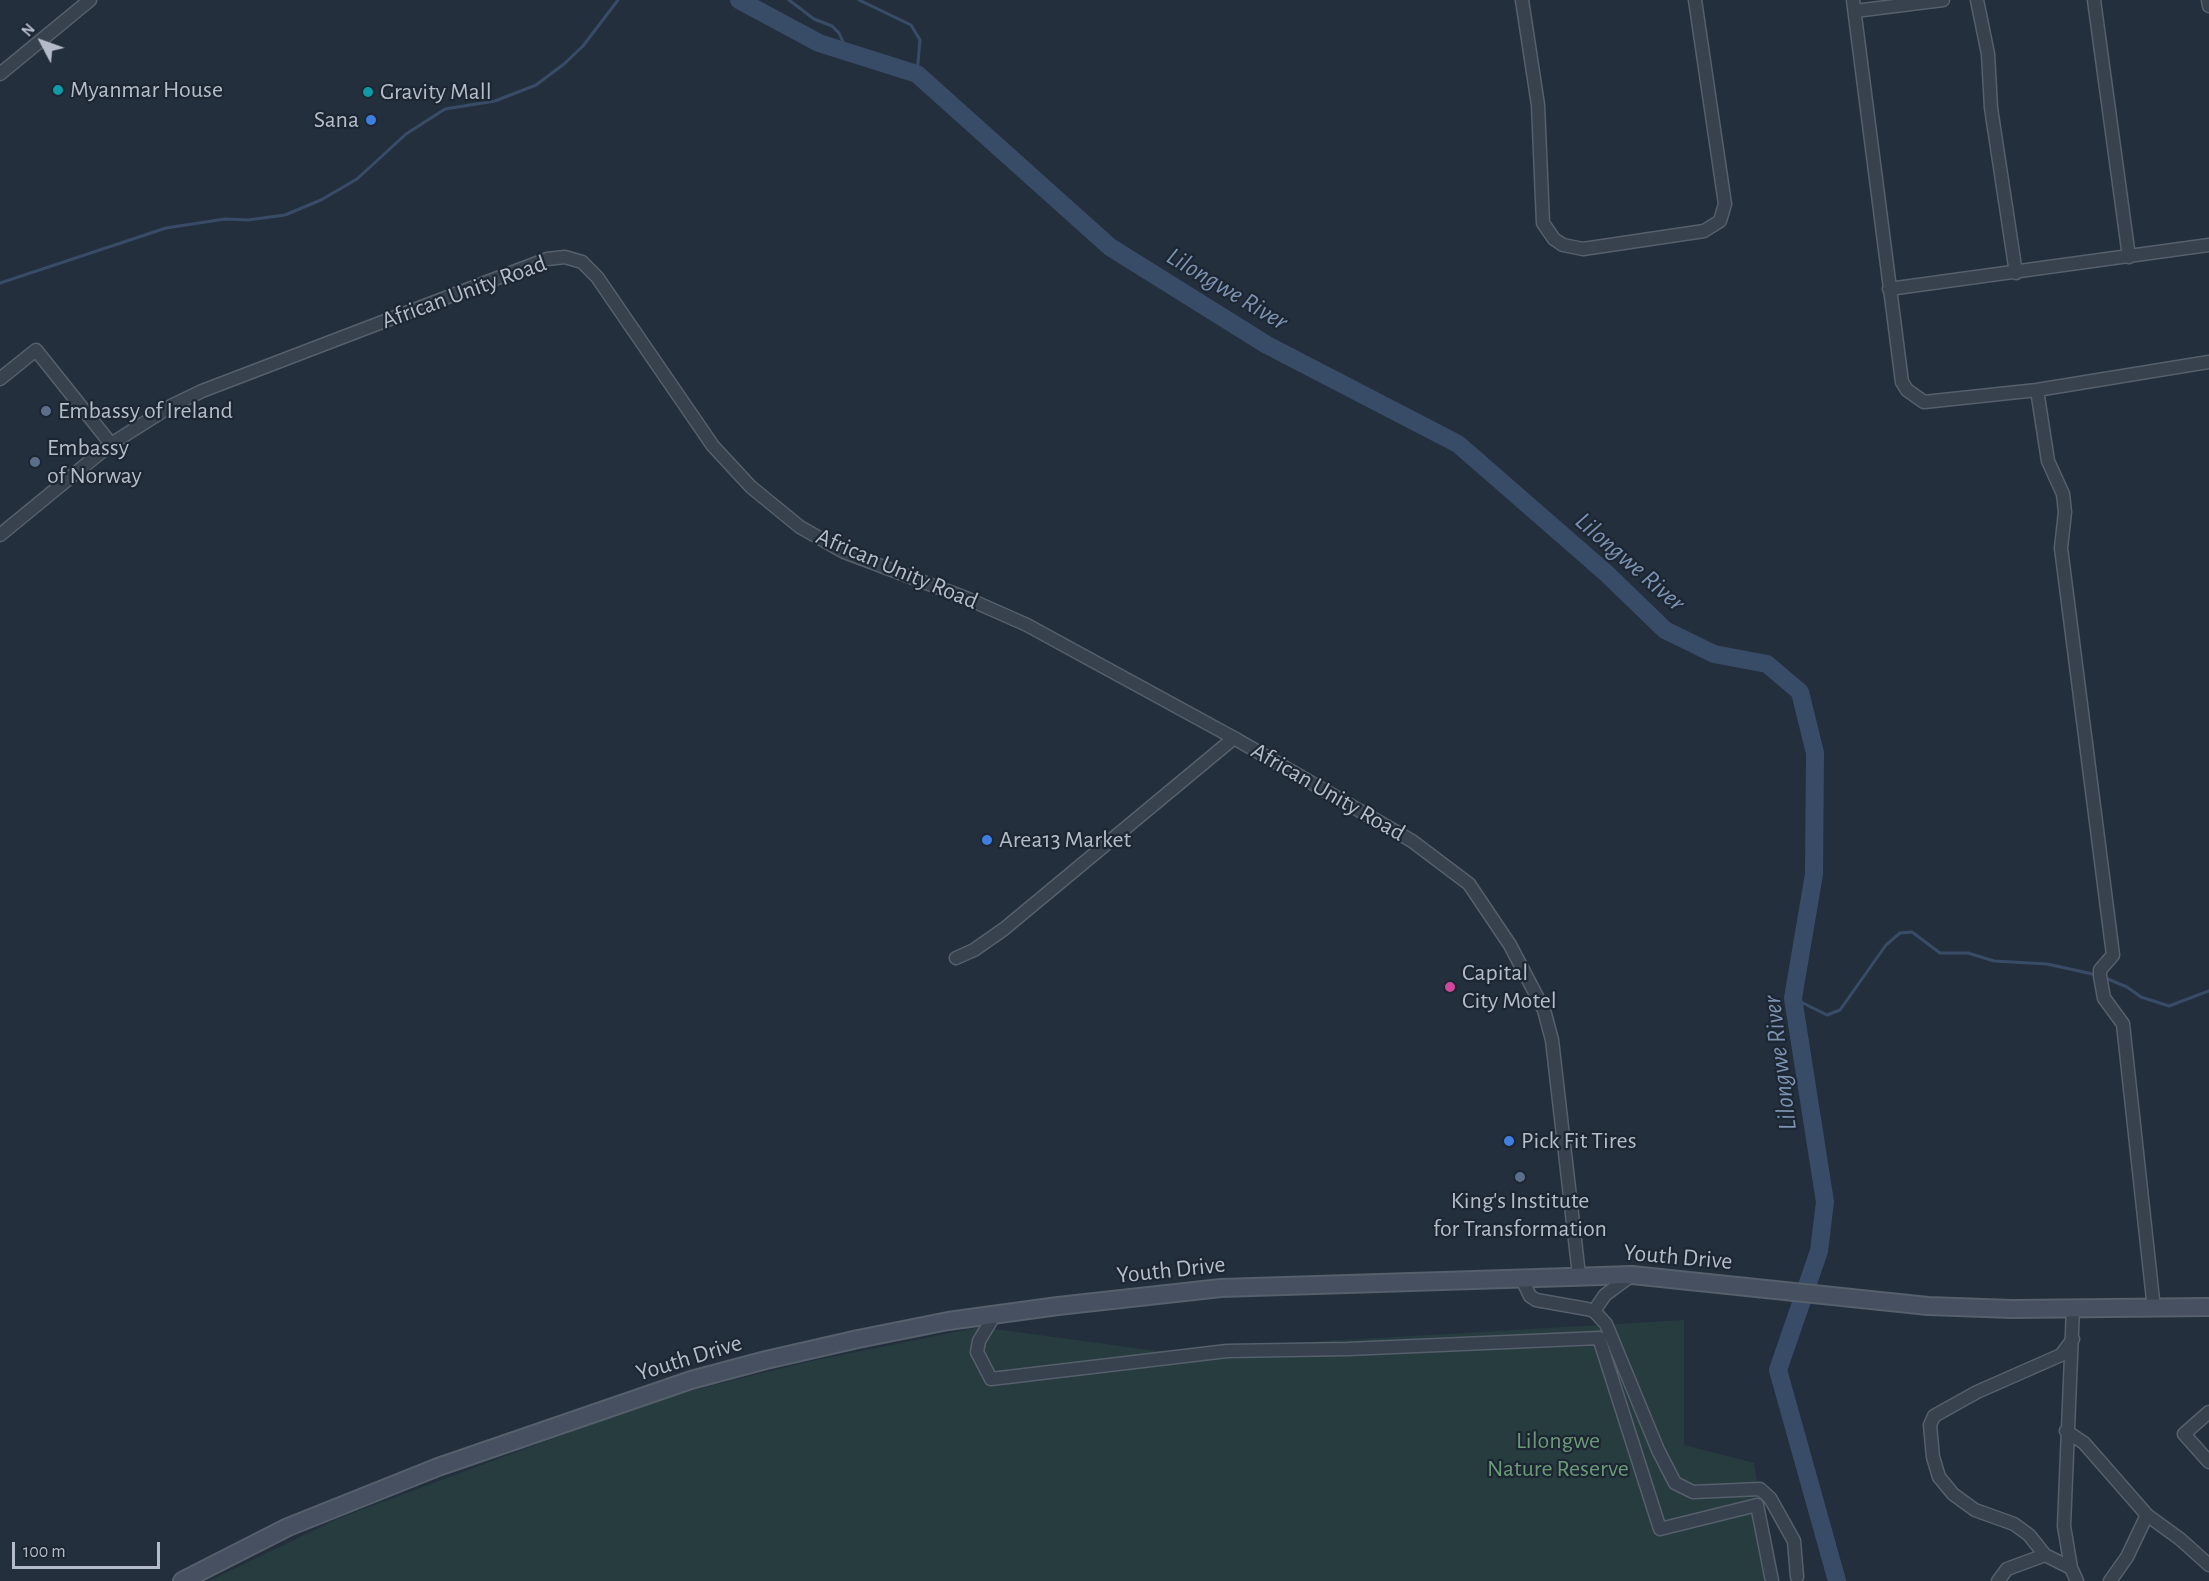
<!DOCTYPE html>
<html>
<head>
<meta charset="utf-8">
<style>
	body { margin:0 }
	#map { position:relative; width:2209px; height:1581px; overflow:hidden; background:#242f3e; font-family:"Alegreya Sans",sans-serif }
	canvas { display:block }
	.north { position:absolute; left:12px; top:12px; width:60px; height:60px; -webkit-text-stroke:4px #1d2633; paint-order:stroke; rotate:311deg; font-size:16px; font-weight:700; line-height:24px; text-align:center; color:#b4bcc9 }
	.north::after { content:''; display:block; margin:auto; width:21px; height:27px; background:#b4bcc9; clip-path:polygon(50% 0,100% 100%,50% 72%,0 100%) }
	.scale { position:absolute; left:12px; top:1542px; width:148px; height:27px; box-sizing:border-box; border:3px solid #b4bcc9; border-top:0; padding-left:8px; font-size:18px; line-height:21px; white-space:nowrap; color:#b4bcc9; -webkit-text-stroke:4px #1d2633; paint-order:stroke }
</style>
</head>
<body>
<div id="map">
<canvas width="2209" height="1581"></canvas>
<div class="north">N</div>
<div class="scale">100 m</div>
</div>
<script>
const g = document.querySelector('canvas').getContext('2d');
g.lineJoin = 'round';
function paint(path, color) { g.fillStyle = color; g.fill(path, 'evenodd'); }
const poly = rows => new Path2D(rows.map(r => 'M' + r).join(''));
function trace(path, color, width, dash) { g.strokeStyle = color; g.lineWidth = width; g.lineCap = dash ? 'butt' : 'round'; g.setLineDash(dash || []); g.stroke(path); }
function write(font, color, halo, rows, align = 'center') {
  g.font = font + ' "Alegreya Sans",sans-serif'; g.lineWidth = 4.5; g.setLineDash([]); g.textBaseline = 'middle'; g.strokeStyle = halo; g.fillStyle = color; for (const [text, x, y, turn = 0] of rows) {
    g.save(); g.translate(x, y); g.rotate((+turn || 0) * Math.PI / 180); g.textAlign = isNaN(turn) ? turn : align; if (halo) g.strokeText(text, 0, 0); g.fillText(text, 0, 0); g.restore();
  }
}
paint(poly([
	[1684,1320,1684,1445,1754,1463,1772,1581,209,1581,337,1519,661,1398,807,1362,980,1327,1157,1351]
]), '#263c3f');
trace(poly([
	[789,0,814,19,832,26,839,33,848,53],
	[859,0,911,25,920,40,917,74],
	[0,283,166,228,225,219,248,220,285,215,321,200,357,179,406,134,445,109,495,101,536,85,564,64,583,46,618,0],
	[2103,977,2127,987,2141,997,2169,1006,2209,991],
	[1793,998,1827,1015,1840,1010,1886,945,1900,933,1912,932,1940,953,1968,953,1994,961,2047,964,2097,975]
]), '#394c67', 3);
trace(poly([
	[739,0,819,43,917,74,1110,247,1267,345,1458,444,1606,573,1665,630,1714,654,1767,664,1800,692,1815,753,1814,874,1793,998,1825,1202,1819,1251,1778,1370,1837,1581]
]), '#394c67', 18);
const street = poly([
	[1522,0,1538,105,1543,223,1554,239,1563,245,1583,249,1704,231,1720,221,1725,204,1695,0],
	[1853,0,1902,382,1907,390,1924,402,2037,390,2209,362],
	[1977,0,1988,54,1991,108,2016,273],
	[2094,0,2129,257],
	[2208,0,2209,6],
	[1855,11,1943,0],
	[0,74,90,0],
	[1889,289,2209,245],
	[0,379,36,350,111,444],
	[2037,390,2048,461,2063,494,2065,512,2061,548,2113,955,2100,970,2100,976,2104,998,2123,1024,2154,1309],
	[0,535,111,444,171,406,202,391,547,259,565,257,582,262,597,277,713,446,751,487,800,527,844,552,966,598,1027,625,1234,738,1412,841,1469,884,1510,945,1544,1010,1552,1040,1579,1275],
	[956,958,974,950,1004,929,1234,738],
	[1521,1277,1530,1296,1536,1300,1587,1309,1594,1311,1606,1324,1658,1450,1675,1483,1693,1492,1760,1489,1770,1498,1794,1541,1797,1577],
	[2073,1308,2064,1526,2071,1568,2077,1581],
	[1594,1311,1605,1295,1632,1275],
	[994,1316,979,1341,977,1352,991,1379,1227,1351,1348,1349,1599,1338,1660,1529,1757,1505,1772,1581],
	[2209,1412,2184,1434,2209,1462],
	[2066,1431,2084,1443,2147,1515,2180,1539,2209,1565],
	[2071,1568,2045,1555,2029,1535,2014,1524,1975,1510,1953,1494,1939,1477,1933,1457,1930,1425,1934,1416,1977,1392,2061,1355,2073,1339],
	[1998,1581,2007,1569,2045,1555],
	[2110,1581,2127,1557,2147,1515]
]);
const secondary = poly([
	[182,1581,288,1527,438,1467,691,1380,766,1360,858,1339,948,1321,1058,1306,1221,1288,1632,1275,1928,1306,2012,1309,2209,1307]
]);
trace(street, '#565f6c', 15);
trace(secondary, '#565f6c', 20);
trace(street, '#38414e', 12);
trace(secondary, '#465061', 16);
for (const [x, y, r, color] of [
	[58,90,6,"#0f9aa8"],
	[368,92,6,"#0f9aa8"],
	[371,120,6,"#3f7fe0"],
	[46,411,6,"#5c6f8a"],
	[35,462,6,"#5c6f8a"],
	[987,840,6,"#3f7fe0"],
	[1450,987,6,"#d1479c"],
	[1509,1141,6,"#3f7fe0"],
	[1520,1177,6,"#5c6f8a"]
]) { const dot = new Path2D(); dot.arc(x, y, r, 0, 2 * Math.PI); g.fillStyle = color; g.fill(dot); trace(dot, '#1d2633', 2); }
write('24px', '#b4bcc9', '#1d2633', [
	["Myanmar House",70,90],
	["Gravity Mall",380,92],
	["Sana",359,120,"right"],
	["Embassy of Ireland",58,411],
	["Embassy",47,448],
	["of Norway",47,476],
	["Area13 Market",999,840],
	["Capital",1462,973],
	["City Motel",1462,1001],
	["Pick Fit Tires",1521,1141],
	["King's Institute",1520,1201,"center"],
	["for Transformation",1520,1229,"center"]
], 'left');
write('24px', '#b4bcc9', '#1d2633', [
	["African Unity Road",464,292,-20],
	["African Unity Road",897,569,23],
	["African Unity Road",1328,792,30],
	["Youth Drive",1678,1257,5],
	["Youth Drive",1171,1270,-6],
	["Youth Drive",689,1358,-17]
]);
write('24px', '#6b9a76', '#1d2633', [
	["Lilongwe",1558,1441],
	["Nature Reserve",1558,1469]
]);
write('italic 26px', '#7c92b1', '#1d2633', [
	["Lilongwe River",1227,289,31],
	["Lilongwe River",1630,562,41],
	["Lilongwe River",1780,1063,-97]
]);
</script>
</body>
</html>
